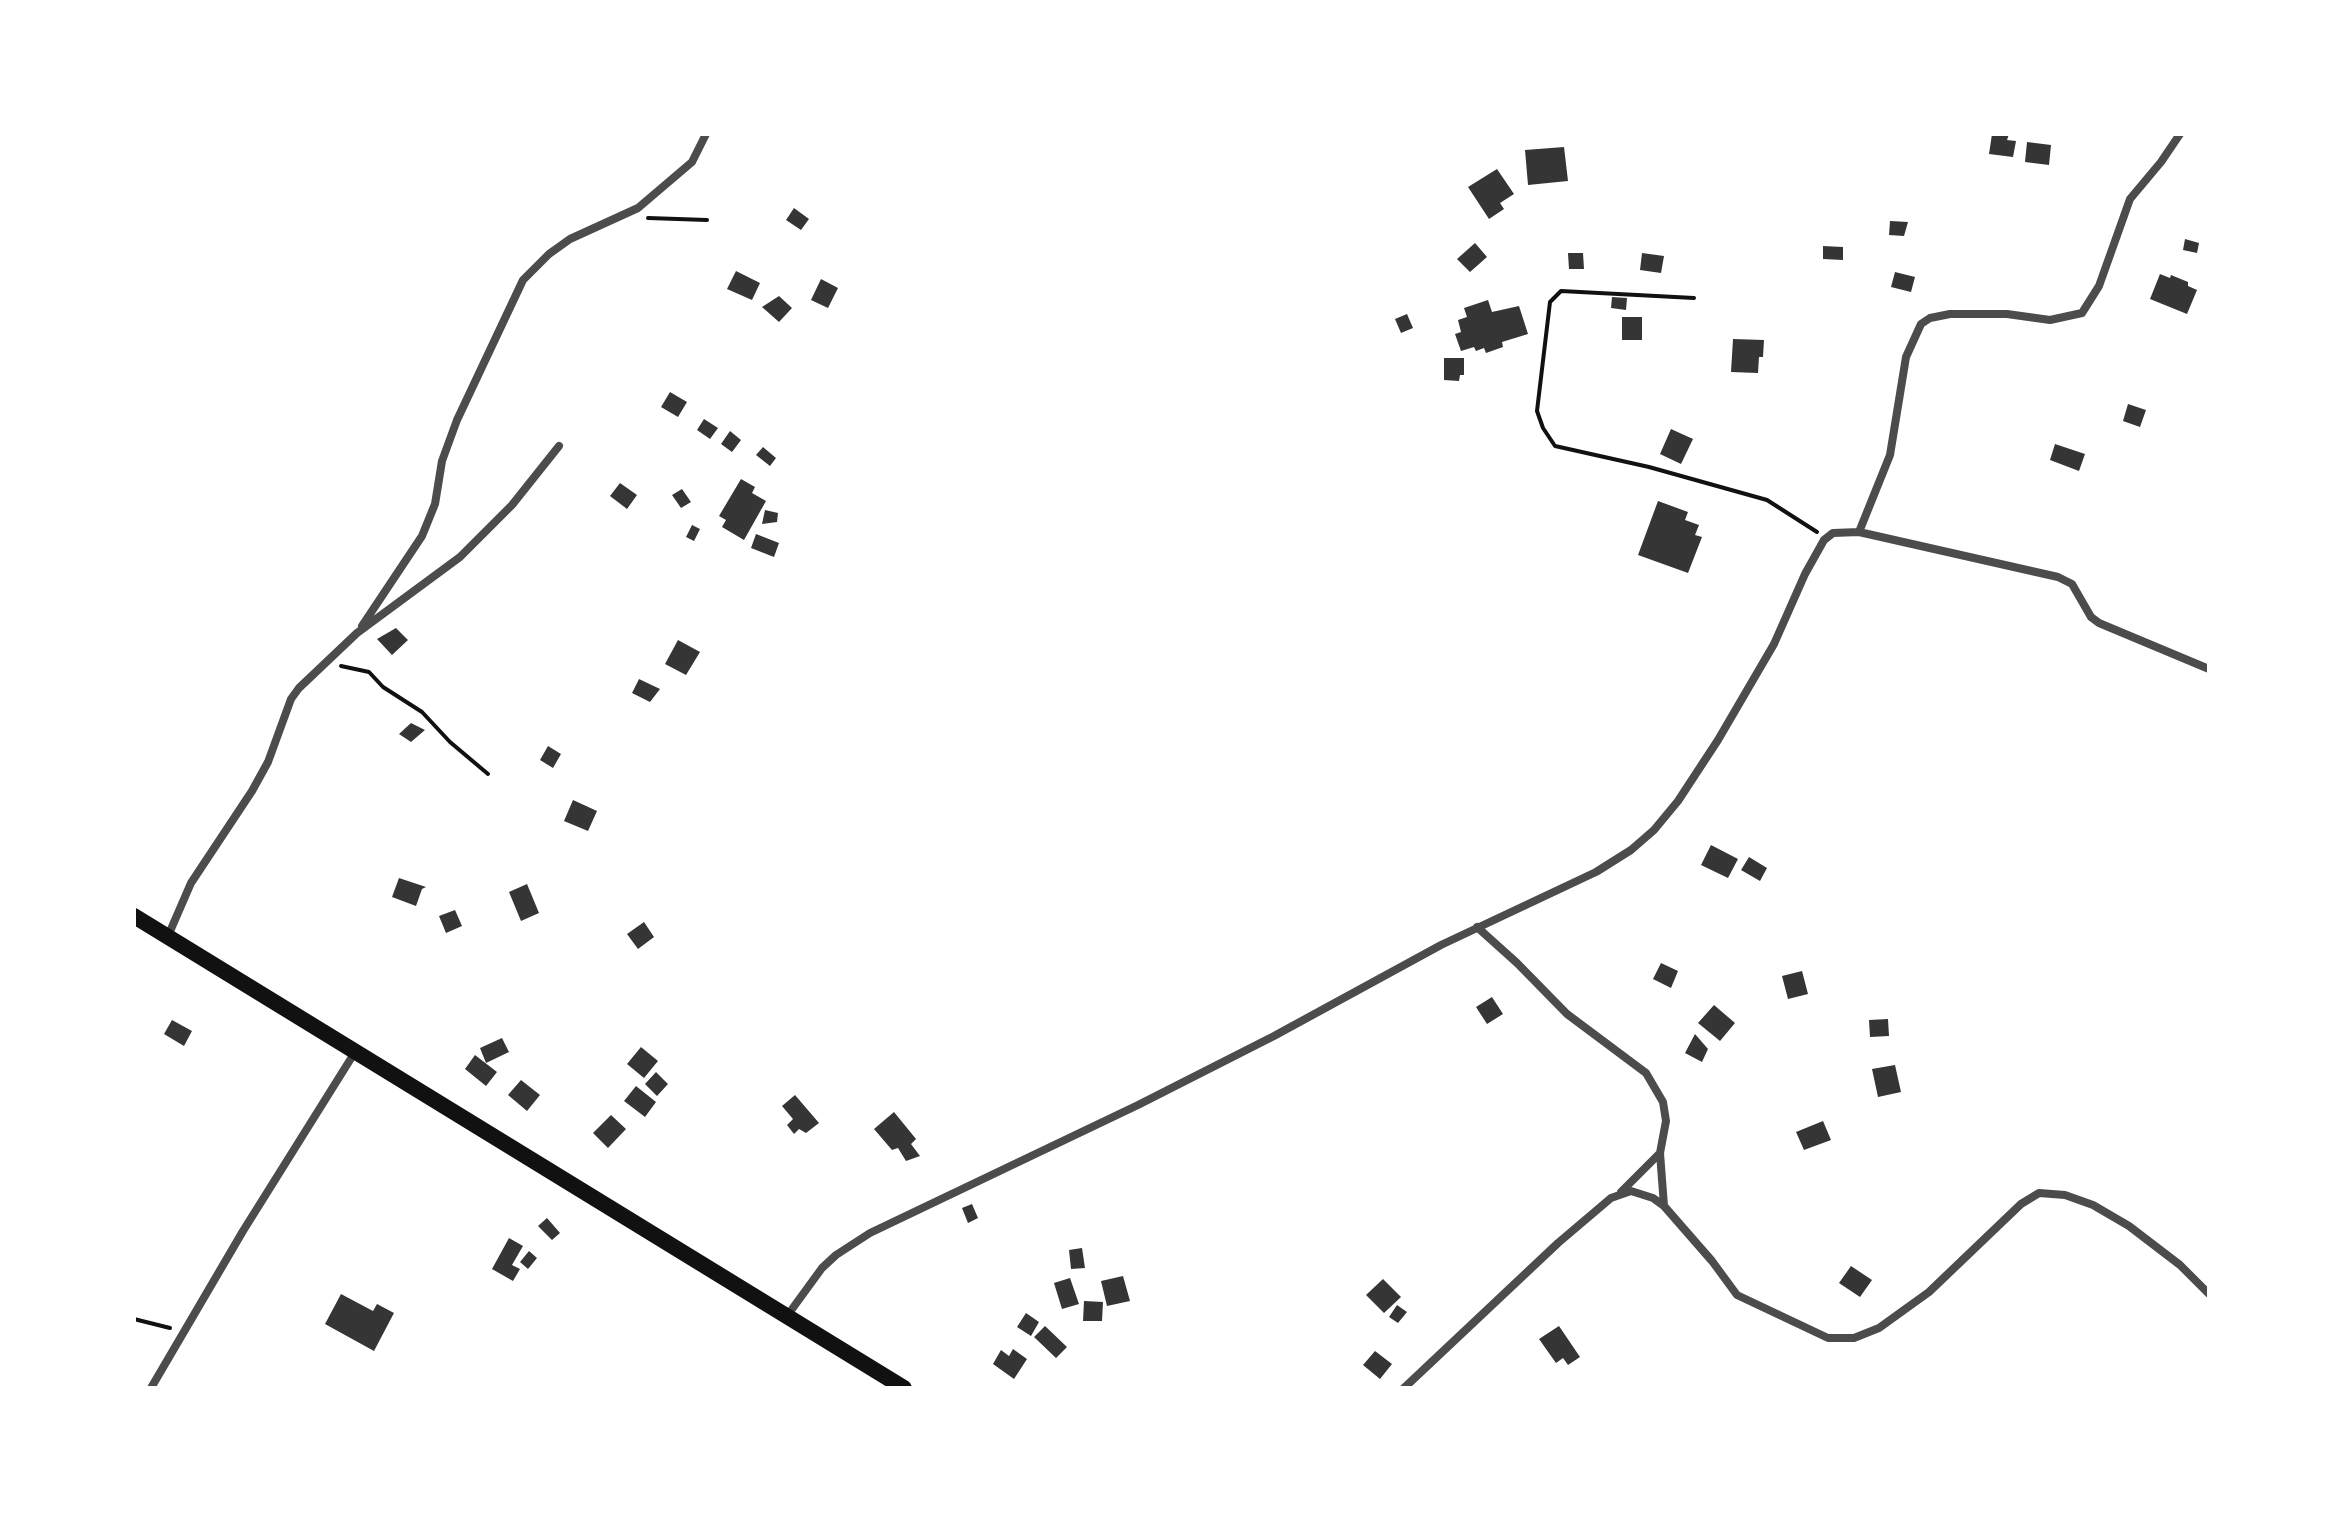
<!DOCTYPE html>
<html>
<head>
<meta charset="utf-8">
<style>
	body { margin:0 }
	#map { position:relative; width:2343px; height:1522px; overflow:hidden; background:#fff; font-family:Raleway,sans-serif }
	canvas { display:block }
	.frame { position:absolute; inset:0; border:136px solid #fff; pointer-events:none }
</style>
</head>
<body>
<div id="map">
<canvas width="2343" height="1522"></canvas>
<div class="frame"></div>
</div>
<script>
const g = document.querySelector('canvas').getContext('2d');
g.lineJoin = 'round';
function paint(path, color) { g.fillStyle = color; g.fill(path, 'evenodd'); }
const poly = rows => new Path2D(rows.map(r => 'M' + r).join(''));
function trace(path, color, width, dash) { g.strokeStyle = color; g.lineWidth = width; g.lineCap = dash ? 'butt' : 'round'; g.setLineDash(dash || []); g.stroke(path); }
paint(poly([
	[1992,134,2009,134,2007,140,2016,141,2013,157,1989,154],
	[2027,142,2051,145,2049,165,2025,162],
	[1564,147,1568,181,1528,185,1525,150],
	[1497,169,1514,194,1500,203,1504,209,1489,219,1468,187],
	[794,208,809,219,801,230,786,220],
	[1890,221,1908,222,1904,236,1889,235],
	[2185,239,2199,243,2197,253,2183,250],
	[1475,243,1487,257,1470,272,1457,259],
	[1823,246,1843,247,1843,260,1823,259],
	[1568,253,1583,253,1584,269,1569,269],
	[1642,253,1664,256,1661,273,1640,270],
	[736,271,760,283,752,300,727,289],
	[1895,272,1915,277,1911,292,1891,287],
	[2160,274,2170,278,2171,275,2188,282,2188,286,2197,290,2187,314,2150,299],
	[821,279,838,288,828,308,811,300],
	[779,296,792,308,779,322,762,307],
	[1612,297,1627,298,1626,310,1611,308],
	[1488,300,1492,312,1519,306,1528,334,1502,342,1503,347,1486,353,1484,348,1476,351,1474,347,1461,351,1455,334,1461,332,1458,320,1467,317,1464,308],
	[1407,314,1413,328,1401,333,1395,319],
	[1622,317,1642,317,1642,340,1622,340],
	[1733,339,1764,340,1763,357,1759,357,1758,373,1731,372],
	[1444,358,1464,358,1464,375,1460,375,1459,381,1444,380],
	[670,392,687,402,678,417,661,407],
	[2128,404,2146,410,2140,427,2123,421],
	[704,419,718,428,710,439,697,430],
	[1671,429,1693,439,1681,464,1660,454],
	[730,431,741,440,732,452,721,444],
	[2055,444,2085,454,2079,471,2050,460],
	[763,447,776,458,770,466,756,455],
	[741,479,755,487,752,493,766,501,744,540,722,527,726,520,719,516],
	[620,483,637,495,627,509,610,496],
	[682,489,691,502,681,508,672,495],
	[1658,501,1688,512,1685,520,1699,525,1695,535,1702,537,1688,573,1638,555],
	[765,510,778,513,777,522,762,524],
	[692,525,700,529,694,541,686,537],
	[756,534,779,543,774,557,751,548],
	[396,628,408,640,392,655,377,639],
	[678,640,700,652,686,675,665,664],
	[639,679,660,689,650,702,632,693],
	[411,723,425,730,411,742,399,734],
	[548,746,561,754,553,768,540,760],
	[573,800,597,811,588,831,564,821],
	[1711,845,1738,859,1728,878,1701,865],
	[1749,857,1767,868,1760,881,1741,870],
	[399,878,426,887,422,889,416,906,392,897],
	[527,884,539,913,521,921,509,892],
	[455,910,462,926,446,933,439,916],
	[644,922,654,937,638,949,627,934],
	[1661,963,1678,971,1671,988,1653,979],
	[1802,971,1808,994,1788,999,1782,976],
	[1492,997,1503,1014,1487,1024,1476,1007],
	[1714,1005,1735,1023,1720,1041,1698,1023],
	[1888,1019,1889,1036,1870,1037,1869,1020],
	[172,1020,192,1031,184,1046,164,1034],
	[1695,1034,1708,1049,1702,1062,1685,1053],
	[502,1038,509,1052,486,1063,480,1048],
	[641,1047,658,1061,644,1078,627,1064],
	[475,1055,497,1072,486,1086,465,1069],
	[1895,1065,1901,1092,1878,1097,1872,1069],
	[656,1072,668,1084,657,1096,645,1084],
	[521,1080,540,1095,527,1111,508,1095],
	[636,1086,656,1102,645,1117,624,1101],
	[795,1095,819,1123,806,1133,799,1129,794,1134,787,1125,793,1119,782,1106],
	[894,1112,916,1139,911,1144,920,1156,906,1161,898,1148,892,1150,874,1129],
	[611,1115,626,1129,608,1148,593,1133],
	[1823,1121,1831,1140,1804,1150,1796,1132],
	[972,1204,978,1218,968,1223,962,1208],
	[547,1218,560,1233,552,1240,538,1226],
	[509,1238,523,1246,512,1265,520,1269,513,1281,492,1269],
	[1082,1248,1085,1268,1071,1269,1069,1250],
	[529,1251,537,1258,528,1269,520,1262],
	[1851,1266,1872,1280,1860,1297,1839,1283],
	[1123,1276,1130,1301,1107,1306,1101,1281],
	[1070,1278,1079,1304,1062,1309,1054,1283],
	[1383,1279,1401,1297,1384,1313,1366,1295],
	[341,1294,373,1311,377,1304,394,1313,374,1351,325,1324],
	[1084,1301,1103,1302,1102,1321,1083,1321],
	[1397,1305,1407,1312,1398,1323,1389,1317],
	[1026,1313,1039,1322,1031,1336,1017,1327],
	[1045,1326,1067,1347,1056,1358,1034,1337],
	[1559,1326,1580,1357,1568,1365,1563,1358,1556,1363,1539,1339],
	[1013,1349,1027,1359,1014,1379,993,1364,1001,1350,1009,1356],
	[1375,1351,1392,1364,1380,1379,1363,1365]
]), '#353535');
trace(poly([
	[648,218,707,220],
	[1694,298,1561,291,1550,302,1537,411,1543,428,1555,446,1649,467,1767,500,1817,532],
	[341,666,369,672,383,687,422,712,450,742,488,774],
	[134,1319,170,1328]
]), '#111', 4);
trace(poly([
	[1859,532,1890,455,1906,357,1921,324,1930,318,1950,314,2007,314,2050,320,2082,313,2099,286,2130,199,2161,162,2180,134],
	[362,626,422,536,435,504,442,461,457,420,523,280,549,254,570,239,638,208,692,162,706,134],
	[1477,927,1517,963,1567,1014,1646,1073,1663,1102,1666,1121,1660,1153,1664,1206],
	[168,936,191,883,252,791,268,762,291,699,299,688,357,633,460,557,512,505,559,446],
	[1621,1192,1660,1153],
	[787,1316,822,1268,836,1255,870,1233,1138,1105,1274,1036,1441,945,1596,872,1631,850,1654,830,1678,801,1718,740,1774,644,1805,574,1824,540,1833,533,1859,532,2058,577,2072,584,2091,617,2099,623,2209,669],
	[151,1388,243,1231,355,1052],
	[1404,1388,1558,1243,1611,1198,1631,1191,1653,1198,1664,1206,1712,1261,1737,1295,1828,1338,1854,1338,1879,1328,1929,1292,2021,1204,2039,1193,2065,1195,2093,1205,2129,1226,2180,1265,2209,1294]
]), '#4c4c4c', 8);
trace(poly([
	[134,916,904,1388]
]), '#111', 16);
</script>
</body>
</html>
